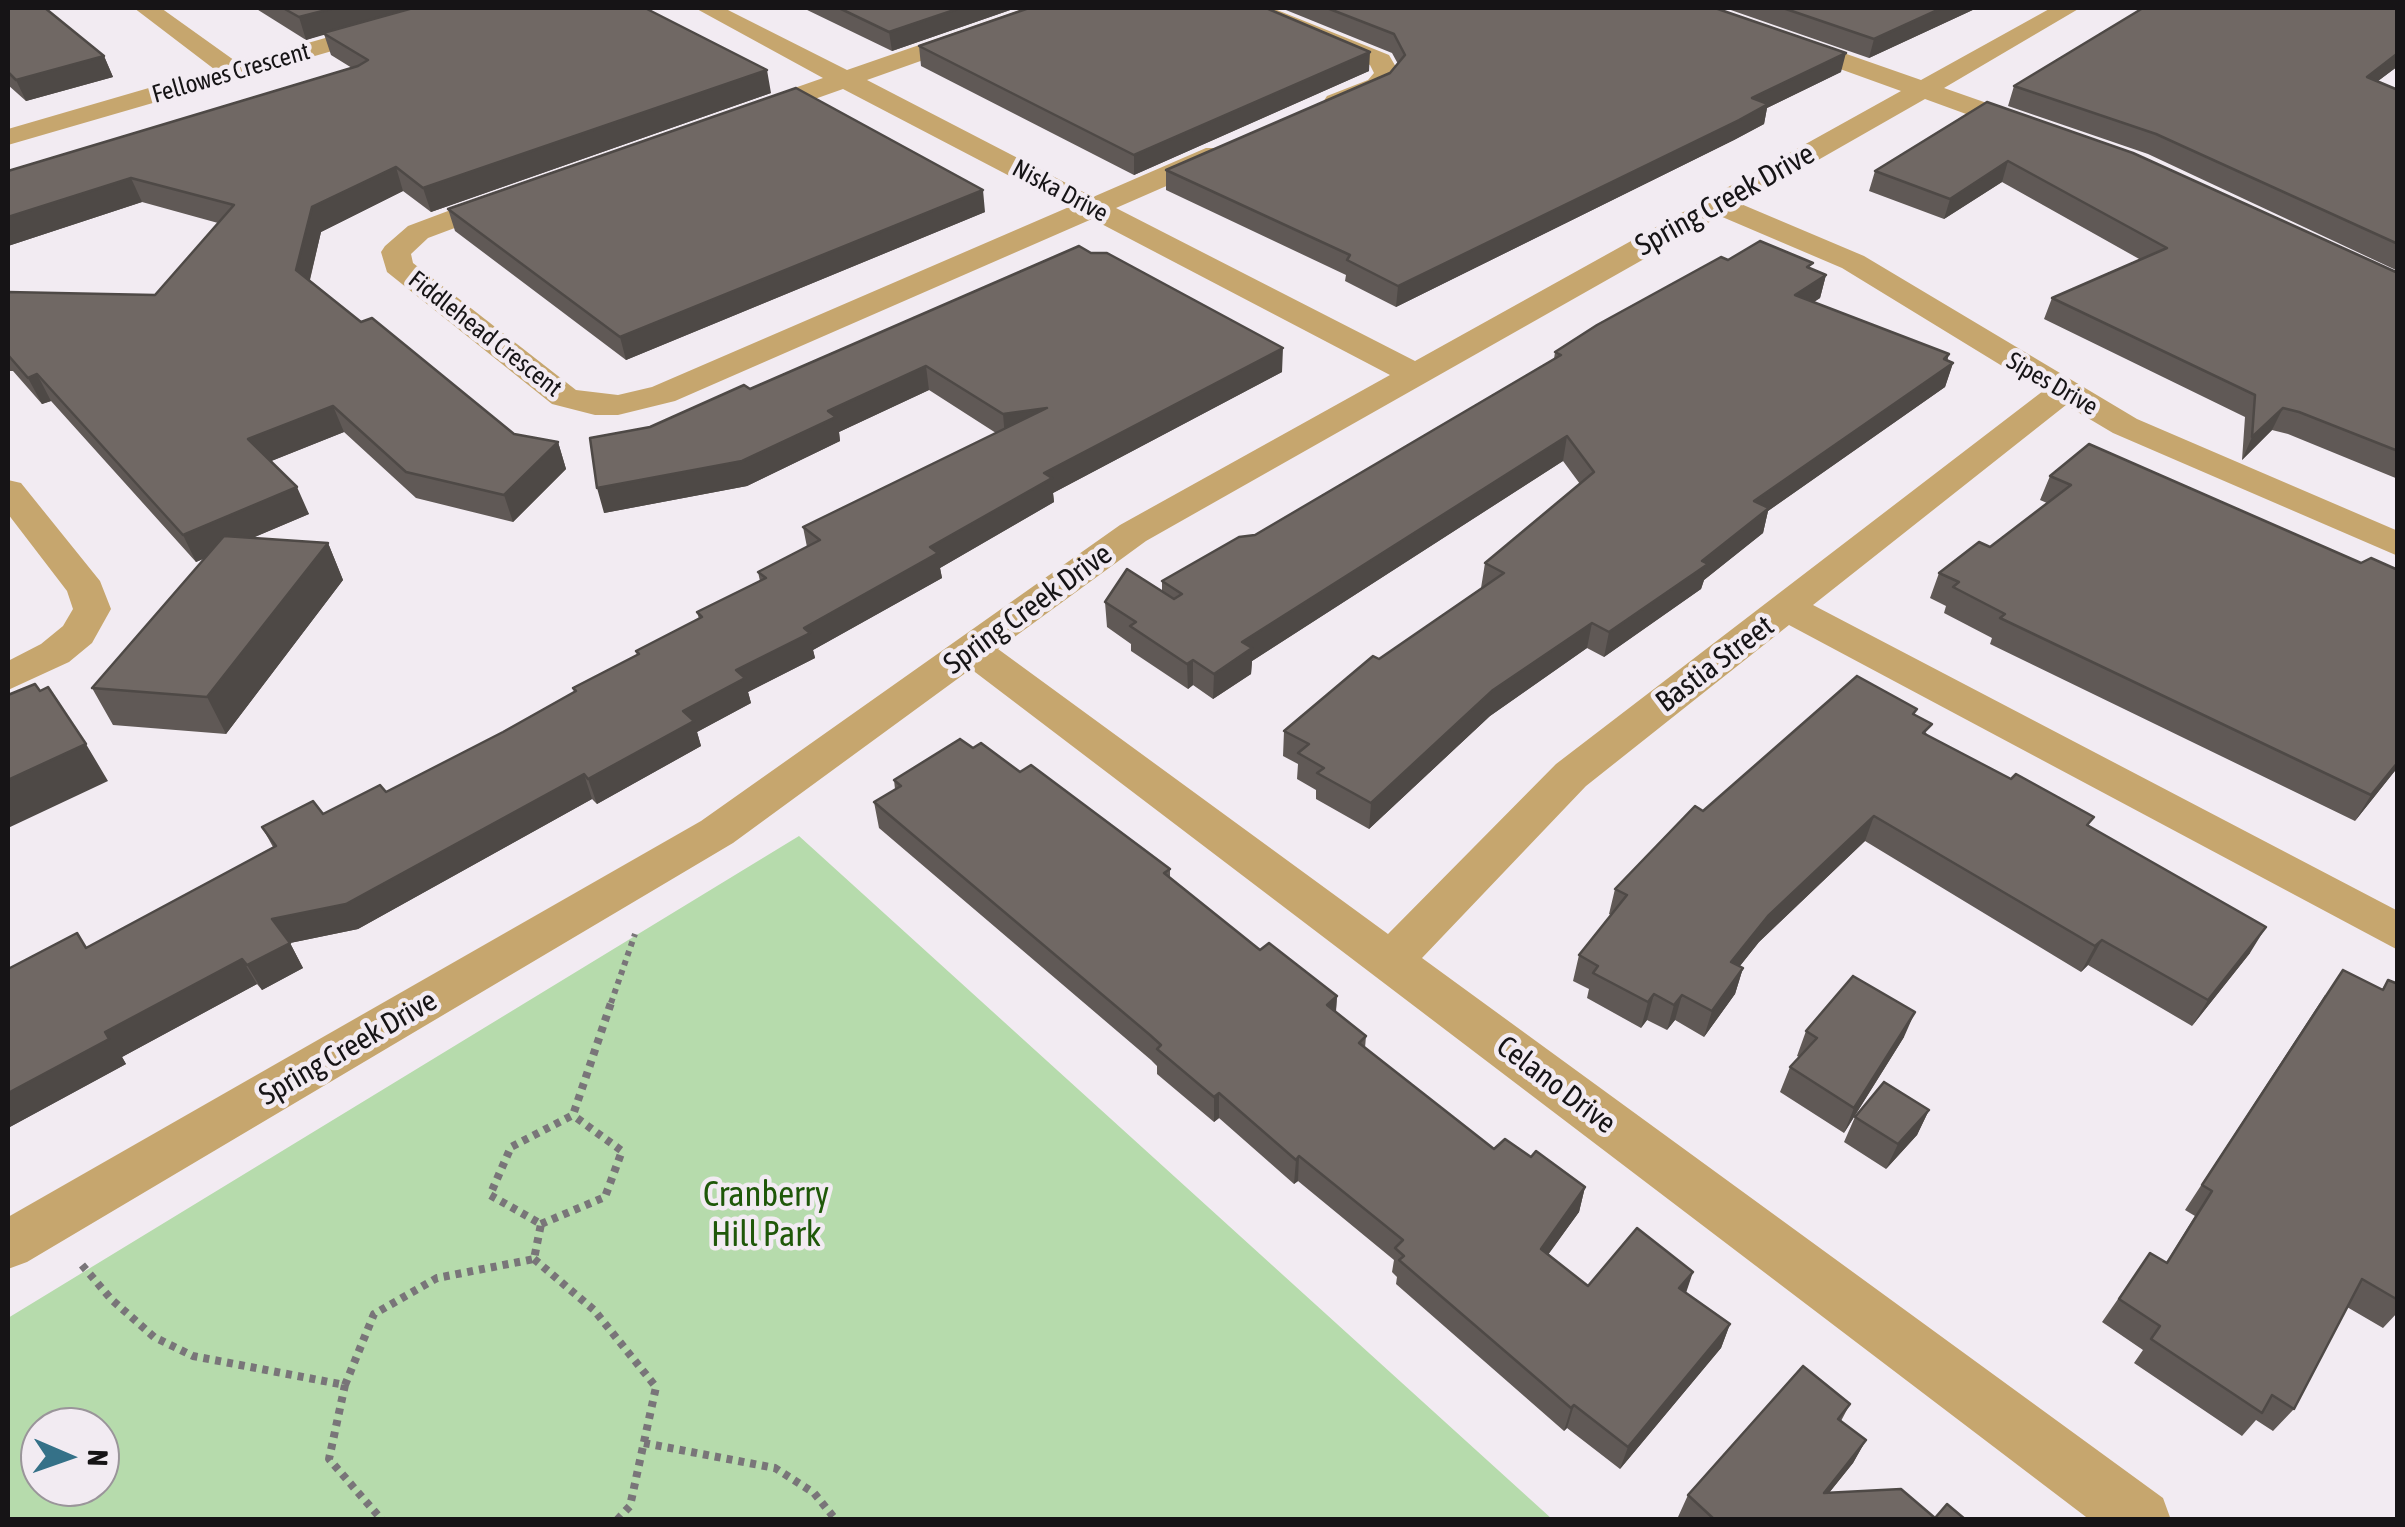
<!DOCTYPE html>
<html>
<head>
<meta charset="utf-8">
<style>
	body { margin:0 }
	#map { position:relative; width:2405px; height:1527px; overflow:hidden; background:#f2ebf2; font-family:"Asap Condensed",sans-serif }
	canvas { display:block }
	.frame { position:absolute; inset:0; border:10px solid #161416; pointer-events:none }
	.north { position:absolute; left:20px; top:1407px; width:100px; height:100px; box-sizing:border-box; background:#f2ebf2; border:2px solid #9a959a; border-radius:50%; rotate:92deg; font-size:28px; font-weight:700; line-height:40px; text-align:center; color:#161416 }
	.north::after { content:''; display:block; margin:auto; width:35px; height:45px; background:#357188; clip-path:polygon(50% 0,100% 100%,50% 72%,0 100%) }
</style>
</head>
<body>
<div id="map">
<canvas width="2405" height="1527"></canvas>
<div class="frame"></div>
<div class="north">N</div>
</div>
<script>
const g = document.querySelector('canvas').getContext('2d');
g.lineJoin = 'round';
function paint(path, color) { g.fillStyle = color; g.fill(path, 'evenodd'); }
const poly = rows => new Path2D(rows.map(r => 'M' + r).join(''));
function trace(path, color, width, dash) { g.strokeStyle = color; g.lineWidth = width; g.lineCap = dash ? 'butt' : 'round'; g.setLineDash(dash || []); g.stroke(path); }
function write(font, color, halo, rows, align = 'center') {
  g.font = font + ' "Asap Condensed",sans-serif'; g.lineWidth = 9; g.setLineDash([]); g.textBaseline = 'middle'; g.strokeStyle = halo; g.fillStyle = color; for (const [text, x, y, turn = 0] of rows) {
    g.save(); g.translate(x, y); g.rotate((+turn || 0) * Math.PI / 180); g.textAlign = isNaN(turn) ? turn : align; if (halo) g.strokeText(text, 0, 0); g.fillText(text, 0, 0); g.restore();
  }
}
paint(poly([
	[799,836,1552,1519,8,1519,8,1318],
	[40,1427,100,1427,100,1487,40,1487]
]), '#b6dbac');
trace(poly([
	[611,1003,635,934]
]), '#797579', 6, [5, 5]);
trace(poly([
	[541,1224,605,1197,622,1151,574,1116],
	[534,1259,594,1310,656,1387,630,1506,617,1520],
	[82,1265,111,1299,154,1337,193,1356,345,1385,329,1459,382,1520],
	[345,1385,374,1314,437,1278,534,1259,541,1224,490,1195,511,1147,573,1115,612,1000],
	[644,1443,775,1468,814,1493,836,1520]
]), '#797579', 8, [6, 6]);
paint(poly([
	[134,8,161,8,238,63,430,8,467,8,463,13,8,145,8,129,214,69,134,8],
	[695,8,724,8,847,70,1026,8,1060,8,1056,13,867,80,1093,197,1206,148,1226,148,1230,154,1226,160,1116,208,1415,361,1901,91,1685,13,1681,8,1715,8,1921,80,2051,8,2080,8,1944,88,2041,122,2044,128,2041,134,2021,134,1925,99,1741,204,1864,256,2137,419,2398,531,2398,556,2113,433,2066,405,1813,605,2398,911,2398,950,1789,625,1586,786,1422,958,2163,1498,2171,1520,2090,1520,971,669,733,843,27,1262,8,1269,8,1217,701,821,1120,525,1390,375,1092,219,675,401,618,415,595,415,552,404,387,272,381,252,385,246,408,226,496,193,516,193,520,199,516,205,428,238,411,254,413,263,576,390,618,395,652,387,1069,207,843,89,761,118,743,118,739,112,743,106,823,78,695,8],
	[1720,216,1842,268,2043,391,1556,764,1388,934,998,649,1146,541,1720,216],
	[1240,8,1272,8,1389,55,1400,74,1386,90,1345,108,1327,108,1323,102,1327,96,1368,80,1374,73,1370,65,1240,8],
	[8,480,21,483,100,581,111,609,92,643,69,662,8,690,8,661,41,644,63,626,73,609,67,591,8,514,8,480]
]), '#c6a66e');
paint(poly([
	[8,8,104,56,113,77,26,101,8,85],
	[255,8,645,8,771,93,431,212,403,191,321,232,310,280,361,322,514,434,558,442,566,469,513,522,416,498,344,432,271,461,309,514,252,538,328,543,343,580,226,734,113,725,92,688,205,558,196,562,51,401,42,404,13,371,8,371,8,292,155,295,218,223,142,202,8,246,8,171,352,68,331,55,324,34,306,40],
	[803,8,1016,8,892,51],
	[1281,8,1715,8,1841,72,1767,108,1764,124,1734,140,1396,307,1345,281,1346,275,1166,190,1166,170,1390,73,1398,64,1392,53],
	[1725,8,1977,8,1869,58],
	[2398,8,2398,66,2378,81,2398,90,2398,271,2148,154,2008,106,2014,86],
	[919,46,1369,71,1134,175,921,66],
	[1987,102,2398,273,2398,479,2288,434,2272,430,2242,460,2245,417,2044,319,2052,298,2141,260,2002,182,1944,219,1869,191,1875,171],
	[448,209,985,212,626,360,455,231],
	[1079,246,1282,372,1053,493,1054,502,940,568,942,578,813,650,815,658,748,692,751,703,697,732,701,746,597,804,592,799,358,929,290,943,303,968,262,990,257,984,122,1057,126,1064,8,1128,8,969,86,948,273,847,262,827,323,814,386,792,503,732,574,692,573,688,637,655,636,651,699,619,697,612,760,581,758,572,807,547,803,527,996,433,929,390,839,432,840,441,747,486,604,513,650,427,750,389],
	[1728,260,1811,269,1826,275,1820,298,1814,302,1949,354,1947,360,1953,363,1945,387,1768,511,1763,533,1704,580,1701,589,1604,657,1587,648,1490,716,1369,829,1316,799,1316,790,1297,779,1298,764,1283,756,1284,731,1379,659,1481,588,1485,563,1580,484,1563,461,1252,661,1251,674,1213,699,1193,685,1188,689,1131,651,1131,644,1107,627,1105,602,1162,592,1162,581,1255,535,1554,359,1555,352],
	[2050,476,2361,563,2398,570,2398,767,2355,821,1990,644,1992,638,1944,613,1946,606,1930,598,1939,573,1990,547,2047,503,2040,500],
	[1915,715,1928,736,2090,826,2250,953,2192,1026,2088,965,2081,972,1865,841,1759,942,1740,966,1743,968,1735,994,1704,1037,1675,1020,1667,1030,1647,1020,1641,1028,1587,998,1589,989,1573,981,1579,955,1611,915,1609,914,1615,889,1703,811],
	[973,748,1020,772,1170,869,1170,878,1260,950,1337,996,1336,1012,1366,1036,1365,1048,1494,1149,1531,1157,1585,1187,1579,1212,1548,1254,1588,1286,1686,1293,1730,1324,1721,1348,1620,1469,1567,1428,1564,1431,1396,1284,1397,1277,1392,1272,1394,1260,1298,1181,1294,1184,1219,1118,1214,1122,1157,1074,1157,1066,1151,1060,879,828,874,802,895,789,894,780],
	[2388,980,2398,984,2398,1312,2383,1328,2347,1307,2294,1409,2273,1431,2256,1420,2242,1436,2134,1363,2143,1350,2102,1322,2150,1253,2166,1263,2195,1216,2185,1210,2325,995,2382,989],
	[1806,1031,1904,1037,1844,1133,1780,1092,1790,1067,1799,1057,1797,1056],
	[1929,1110,1917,1135,1886,1169,1844,1142,1855,1117],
	[1850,1404,1841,1421,1866,1440,1853,1463,1829,1493,1935,1518,1966,1520,1681,1520,1678,1517,1688,1495]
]), '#605956');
paint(poly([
	[334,8,418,8,306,40,299,17],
	[960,8,1016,8,892,51,889,32],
	[1942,8,1977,8,1869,58,1874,39],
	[1370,52,1369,71,1134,175,1134,155],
	[1846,53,1841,72,1767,108,1764,124,1734,140,1396,307,1398,286,1752,98],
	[2398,53,2398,66,2358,96,2367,77],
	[104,56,113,77,26,101,16,80],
	[767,70,771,93,431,212,423,188],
	[2008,161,2002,182,1944,219,1950,199],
	[396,167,403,191,321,232,306,295,296,270,312,207],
	[131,178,142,202,8,246,8,217],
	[983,190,985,212,626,360,620,337],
	[1826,275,1820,298,1789,318,1795,295],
	[1283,348,1282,372,1053,493,1054,502,940,568,942,578,813,650,815,658,748,692,751,703,697,732,701,746,597,804,588,779,736,670,1044,473],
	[1949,354,1945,368,1953,363,1945,387,1768,511,1763,533,1704,580,1701,589,1604,657,1609,632,1702,561,1754,501],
	[926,366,929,390,839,432,840,441,747,486,604,513,597,488,828,411],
	[37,374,51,401,42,404,28,378],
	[333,406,344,432,259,466,248,439],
	[1047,408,1005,438,1003,414],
	[2283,408,2272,430,2242,460,2252,437],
	[1567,436,1563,461,1252,661,1251,674,1213,699,1214,674,1242,642],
	[558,442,566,469,513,522,504,495],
	[297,487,309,514,196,562,183,535],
	[328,543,343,580,226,734,207,697],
	[1592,623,1587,648,1490,716,1369,829,1371,803,1493,690],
	[1193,660,1193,685,1188,689,1187,664],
	[86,744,108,781,8,828,8,780],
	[2398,762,2398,767,2355,821,2371,795],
	[584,774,592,799,358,929,290,943,303,968,262,990,247,965,272,919],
	[1874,816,1865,841,1759,942,1723,987,1731,962,1768,916],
	[2266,927,2250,953,2192,1026,2208,1000],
	[2102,940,2088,965,2081,972,2095,946],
	[242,959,257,984,122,1057,126,1064,8,1128,8,1093,105,1032],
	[1743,968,1735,994,1704,1037,1712,1011],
	[1654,994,1647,1020,1641,1028,1648,1002],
	[1682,995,1675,1020,1667,1030,1674,1005],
	[1337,996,1335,1021,1327,1005],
	[1915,1012,1904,1037,1844,1133,1854,1108],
	[1219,1093,1219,1118,1214,1122,1214,1097],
	[1929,1110,1917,1135,1886,1169,1898,1144],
	[1299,1156,1298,1181,1294,1184,1296,1160],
	[1585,1187,1579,1212,1535,1273,1541,1249],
	[1693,1272,1685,1296,1679,1288],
	[1730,1324,1721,1348,1620,1469,1628,1447],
	[1574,1405,1567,1428,1564,1431,1571,1408],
	[1866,1440,1853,1463,1811,1515,1824,1493]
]), '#4e4946');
const building = poly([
	[8,8,45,8,104,56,16,80,8,72,8,8],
	[283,8,334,8,299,17,283,8],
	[413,8,645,8,767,70,423,188,396,167,312,207,296,270,361,322,372,318,514,434,558,442,504,495,406,472,333,406,248,439,297,487,183,535,37,374,28,378,8,355,8,292,155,295,234,205,131,178,8,217,8,171,358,66,368,60,323,33,413,8],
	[839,8,960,8,889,32,839,8],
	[1029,8,1266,8,1370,52,1134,155,919,46,1029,8],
	[1327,8,1715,8,1846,53,1752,98,1768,104,1739,120,1398,286,1347,260,1350,255,1166,170,1390,73,1405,55,1394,34,1327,8],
	[1783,8,1942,8,1874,39,1783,8],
	[2143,8,2398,8,2398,53,2367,77,2398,90,2398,244,2156,134,2014,86,2143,8],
	[796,88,983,190,620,337,448,209,796,88],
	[1987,102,2133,153,2398,273,2398,451,2299,412,2283,408,2252,437,2255,395,2052,298,2167,248,2008,161,1950,199,1875,171,1987,102],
	[1760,241,1813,263,1807,267,1826,275,1795,295,1949,354,1944,359,1953,363,1754,501,1769,508,1702,561,1708,564,1609,632,1592,623,1493,690,1371,803,1317,773,1324,768,1298,753,1309,744,1284,731,1373,656,1379,659,1504,573,1485,563,1594,472,1567,436,1242,642,1252,648,1214,674,1193,660,1187,664,1130,626,1136,622,1105,602,1127,569,1174,599,1182,594,1162,581,1239,537,1255,535,1561,355,1555,352,1597,325,1721,257,1728,260,1760,241],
	[1079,246,1091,253,1107,253,1283,348,1044,473,1052,478,930,547,938,553,804,628,810,633,736,670,745,678,683,711,694,721,588,779,584,774,346,904,272,919,290,943,247,965,242,959,105,1032,109,1039,8,1093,8,969,77,933,86,948,276,846,262,827,313,801,323,814,380,785,386,792,503,732,576,691,573,688,639,654,636,651,702,617,697,612,766,578,758,572,820,540,803,527,1047,408,1003,414,926,366,828,411,836,417,742,461,597,488,590,438,650,427,744,385,750,389,1079,246],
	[2089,444,2361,563,2371,558,2398,570,2398,762,2371,795,2000,618,2005,614,1953,587,1959,582,1939,573,1979,542,1990,547,2071,485,2050,476,2089,444],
	[224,536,328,543,207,697,92,688,224,536],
	[1857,676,1917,709,1913,714,1932,724,1923,733,2011,779,2016,774,2094,817,2087,825,2266,927,2208,1000,2102,940,2095,946,1874,816,1768,916,1731,962,1743,968,1712,1011,1682,995,1674,1005,1654,994,1648,1002,1593,973,1598,966,1579,955,1627,895,1615,889,1695,806,1703,811,1857,676],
	[35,684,40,691,48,687,86,744,8,780,8,695,35,684],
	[960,739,973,748,981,743,1020,772,1031,765,1170,869,1164,873,1260,950,1269,943,1337,996,1327,1005,1366,1036,1359,1043,1494,1149,1505,1139,1531,1157,1536,1151,1585,1187,1541,1249,1588,1286,1637,1228,1693,1272,1679,1288,1730,1324,1628,1447,1574,1405,1571,1408,1399,1260,1404,1256,1395,1248,1403,1240,1299,1156,1296,1160,1219,1093,1214,1097,1157,1049,1161,1045,1150,1035,874,802,901,786,894,780,960,739],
	[2343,970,2383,990,2388,980,2398,984,2398,1300,2362,1279,2294,1409,2272,1395,2262,1413,2151,1339,2160,1326,2119,1299,2150,1253,2167,1263,2212,1191,2202,1185,2343,970],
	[1853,976,1915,1012,1854,1108,1790,1067,1817,1038,1806,1031,1853,976],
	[1884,1082,1929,1110,1898,1144,1855,1117,1884,1082],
	[1803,1366,1850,1404,1838,1419,1866,1440,1824,1493,1901,1489,1935,1518,1947,1504,1966,1520,1715,1520,1688,1495,1803,1366]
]);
paint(building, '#706864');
trace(building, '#4e4946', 2.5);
write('25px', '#161416', '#f2ebf2', [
	["Fellowes Crescent",231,73,-16],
	["Niska Drive",1060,191,28],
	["Fiddlehead Crescent",485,334,38],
	["Sipes Drive",2052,384,30]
]);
write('30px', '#161416', '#f2ebf2', [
	["Spring Creek Drive",1725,200,-29],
	["Spring Creek Drive",1028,609,-36],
	["Bastia Street",1715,664,-37],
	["Spring Creek Drive",348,1048,-30],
	["Celano Drive",1556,1085,37]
]);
write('35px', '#1f5809', '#f2ebf2', [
	["Cranberry",766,1195],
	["Hill Park",766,1235]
]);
</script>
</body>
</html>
